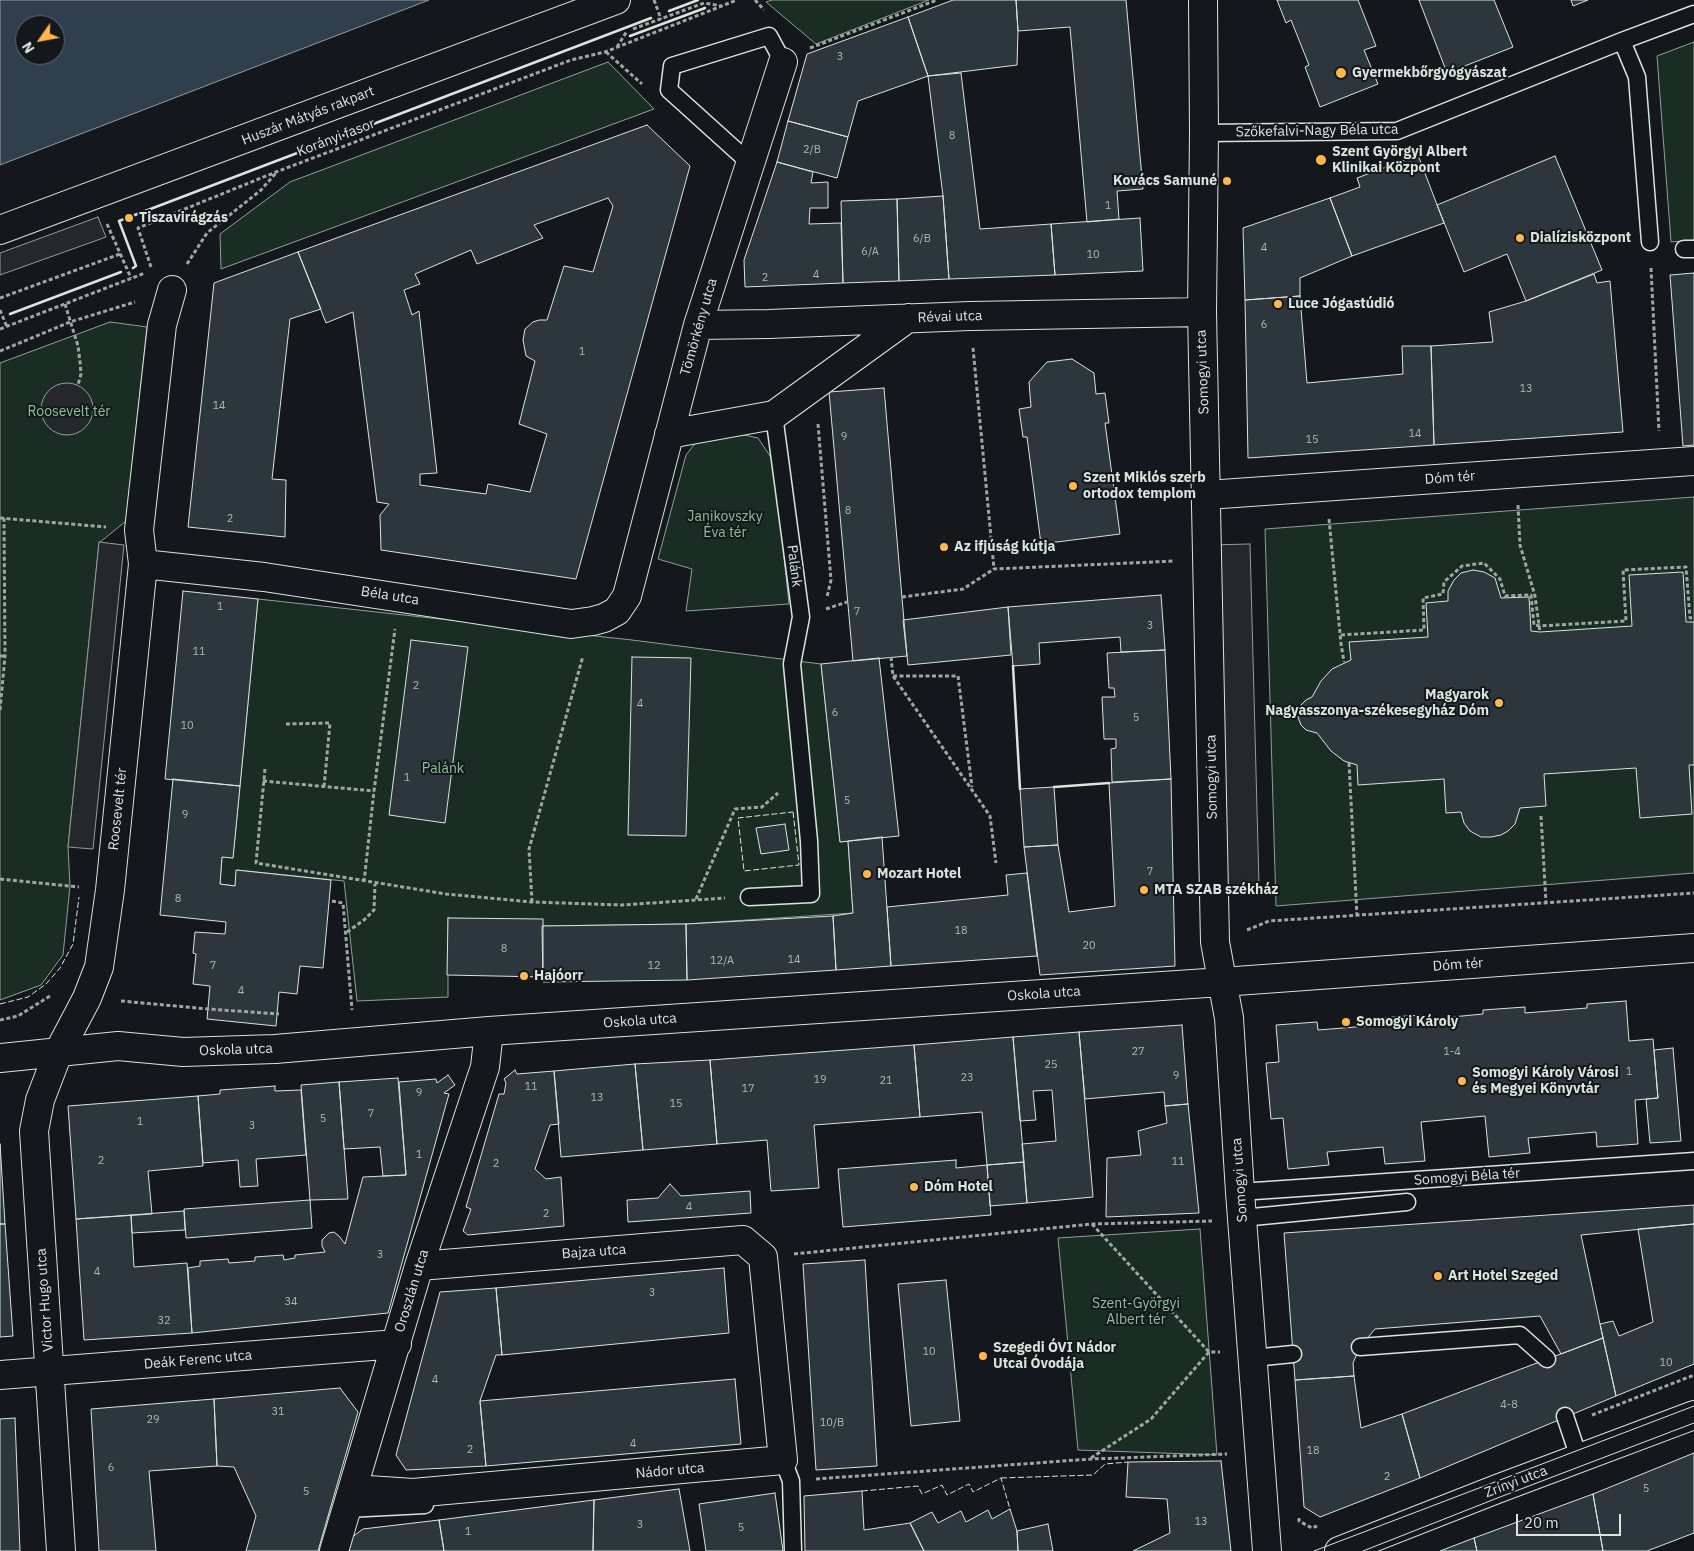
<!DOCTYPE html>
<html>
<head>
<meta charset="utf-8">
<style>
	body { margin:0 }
	#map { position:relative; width:1694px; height:1551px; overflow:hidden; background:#14181c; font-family:"IBM Plex Sans",sans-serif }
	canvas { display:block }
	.north { position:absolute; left:15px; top:15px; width:50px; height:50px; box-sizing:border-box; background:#14181c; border:1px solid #626a69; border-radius:50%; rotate:237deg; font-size:14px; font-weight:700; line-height:20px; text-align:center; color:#d8e6dc }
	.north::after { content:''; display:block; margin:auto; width:18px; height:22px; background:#ffb74d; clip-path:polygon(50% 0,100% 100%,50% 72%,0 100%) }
	.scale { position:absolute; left:1516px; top:1514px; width:105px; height:22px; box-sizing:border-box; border:2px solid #d8e6dc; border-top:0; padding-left:6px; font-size:15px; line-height:18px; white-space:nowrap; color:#d8e6dc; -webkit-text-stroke:4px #14181c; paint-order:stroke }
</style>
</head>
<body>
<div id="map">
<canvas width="1694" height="1551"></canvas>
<div class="north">N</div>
<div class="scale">20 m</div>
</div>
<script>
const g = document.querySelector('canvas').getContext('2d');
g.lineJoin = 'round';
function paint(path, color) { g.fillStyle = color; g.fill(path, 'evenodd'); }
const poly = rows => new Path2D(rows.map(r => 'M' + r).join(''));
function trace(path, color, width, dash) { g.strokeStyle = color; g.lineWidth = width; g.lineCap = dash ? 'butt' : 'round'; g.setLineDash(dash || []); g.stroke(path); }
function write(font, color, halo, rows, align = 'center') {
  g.font = font + ' "IBM Plex Sans",sans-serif'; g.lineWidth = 4; g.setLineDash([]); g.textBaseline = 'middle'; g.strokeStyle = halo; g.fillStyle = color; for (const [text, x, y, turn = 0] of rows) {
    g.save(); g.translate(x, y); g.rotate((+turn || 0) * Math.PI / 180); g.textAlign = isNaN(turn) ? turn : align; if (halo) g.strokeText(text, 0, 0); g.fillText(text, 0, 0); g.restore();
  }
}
const green = poly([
	[772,0,929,0,816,44,766,2,772,0],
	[1694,42,1694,240,1671,242,1657,56,1694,42],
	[608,62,654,109,221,269,220,234,290,182,608,62],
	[110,322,147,327,126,521,99,543,68,847,70,886,63,955,41,985,0,1000,0,363,110,322],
	[730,432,758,438,774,462,789,604,686,611,692,569,658,559,686,455,700,437,730,432],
	[1694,497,1694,873,1276,906,1265,529,1694,497],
	[258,599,632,640,821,664,840,842,848,841,853,913,686,924,542,926,448,918,448,997,357,1001,344,881,237,870,235,886,220,884,222,857,233,858,258,599],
	[1200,1229,1217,1455,1078,1450,1058,1238,1200,1229]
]);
paint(green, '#1a2d24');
trace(green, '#939e99', 1);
const parking = poly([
	[98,217,106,237,0,275,0,253,98,217],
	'41 409a26 26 0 1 1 52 0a26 26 0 1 1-52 0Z',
	[99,542,124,545,93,849,68,847,99,542],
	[1250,544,1259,885,1214,886,1208,545,1250,544]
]);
paint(parking, '#24282b');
trace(parking, '#939e99', 1);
const water = poly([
	[0,0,429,0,0,165,0,0],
	[25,25,55,25,55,55,25,55,25,25]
]);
paint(water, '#2f3f4d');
trace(water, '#939e99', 1);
const building = poly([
	[953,0,1016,0,1018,31,1017,65,928,76,908,17,953,0],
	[1016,0,1126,0,1143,189,1117,191,1119,219,1087,222,1070,27,1018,31,1016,0],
	[1277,0,1358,0,1376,46,1364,50,1378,84,1320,107,1305,67,1309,65,1291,20,1286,23,1277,0],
	[1419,0,1494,0,1513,47,1447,73,1419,0],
	[1571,0,1588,0,1573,6,1571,0],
	[908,17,928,76,858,101,848,137,788,121,807,54,908,17],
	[961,73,980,229,1051,224,1055,275,949,279,943,196,928,76,961,73],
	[788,121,848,137,837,178,777,162,788,121],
	[647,125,690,166,576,579,381,550,380,515,389,504,377,502,353,312,326,323,298,252,647,125],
	[608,198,613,206,593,272,564,266,547,320,539,320,533,322,525,329,523,340,526,356,535,361,519,424,547,434,530,492,488,484,486,494,420,485,420,474,437,473,419,311,412,315,404,290,420,284,415,274,471,250,477,264,543,238,534,225,608,198],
	[1418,155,1444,223,1352,256,1330,198,1360,187,1357,178,1418,155],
	[1555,156,1602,270,1526,301,1507,254,1464,272,1437,205,1555,156],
	[777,162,813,172,811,183,828,182,828,208,810,208,809,224,841,223,843,283,745,287,744,260,777,162],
	[943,196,949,279,899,281,897,199,943,196],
	[1330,198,1352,256,1300,278,1300,296,1245,300,1243,228,1330,198],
	[897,199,899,281,843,283,841,201,897,199],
	[1140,218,1143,271,1055,275,1051,224,1140,218],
	[298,252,321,309,290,319,272,479,286,480,285,537,188,527,214,283,298,252],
	[1694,273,1694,445,1683,446,1670,275,1694,273],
	[1594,274,1597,283,1610,281,1623,432,1434,445,1431,346,1493,342,1489,312,1526,301,1594,274],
	[1300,296,1307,383,1403,374,1402,346,1431,346,1434,445,1248,458,1245,300,1300,296],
	[1072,359,1094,373,1096,394,1105,393,1109,423,1105,423,1120,534,1041,544,1027,437,1023,437,1019,409,1031,407,1029,382,1047,362,1072,359],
	[884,388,907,656,853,661,829,392,884,388],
	[1473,570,1484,572,1495,578,1501,598,1529,597,1531,631,1540,632,1632,626,1629,575,1683,572,1686,622,1694,622,1694,765,1689,765,1692,814,1640,818,1636,768,1544,774,1546,806,1520,808,1515,824,1508,831,1501,835,1491,837,1481,837,1470,831,1464,823,1461,812,1446,813,1444,779,1358,785,1357,765,1344,761,1331,751,1317,733,1306,730,1301,725,1298,717,1301,705,1306,700,1312,697,1321,681,1332,669,1351,660,1349,642,1428,637,1426,603,1448,601,1448,591,1454,580,1461,573,1473,570],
	[183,591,258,599,240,786,165,779,183,591],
	[1161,595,1165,650,1121,652,1120,637,1039,643,1040,664,1013,666,1008,607,1161,595],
	[1008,607,1011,655,908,665,903,620,1008,607],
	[411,640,468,647,445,823,389,815,411,640],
	[1165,650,1171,779,1112,782,1111,749,1116,748,1116,739,1104,739,1102,697,1115,697,1114,688,1109,688,1107,653,1165,650],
	[632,657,691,658,686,836,628,835,632,657],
	[879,658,899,836,840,842,821,664,879,658],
	[173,779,240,786,233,858,222,857,220,884,235,886,236,870,331,880,323,968,300,966,297,994,279,992,276,1026,207,1019,210,986,193,984,196,954,193,953,195,932,225,934,226,922,160,915,173,779],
	[1171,779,1175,966,1040,975,1024,847,1058,845,1069,912,1115,906,1109,783,1171,779],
	[1054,787,1058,845,1024,847,1020,789,1054,787],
	[785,824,789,850,761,854,756,828,785,824],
	[882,837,891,966,836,970,833,916,853,913,848,841,882,837],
	[1027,873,1037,956,891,966,887,907,1008,895,1006,875,1027,873],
	[833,916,836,970,687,980,686,924,833,916],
	[448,918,543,919,543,977,447,975,448,918],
	[686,924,687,980,543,982,542,926,686,924],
	[1626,1001,1629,1041,1653,1039,1658,1098,1635,1100,1638,1144,1597,1147,1596,1132,1528,1138,1530,1153,1489,1157,1485,1116,1421,1122,1425,1161,1385,1164,1383,1147,1327,1152,1329,1165,1288,1169,1283,1118,1271,1119,1266,1063,1279,1062,1276,1025,1317,1022,1318,1030,1380,1025,1380,1018,1421,1015,1421,1020,1483,1014,1483,1010,1525,1007,1525,1013,1587,1008,1587,1004,1626,1001],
	[1182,1025,1188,1104,1165,1106,1164,1092,1085,1099,1079,1032,1182,1025],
	[1079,1032,1093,1197,1027,1203,1022,1144,1056,1141,1052,1090,1033,1091,1036,1120,1020,1121,1013,1037,1079,1032],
	[1013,1037,1024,1162,987,1165,982,1112,920,1117,914,1045,1013,1037],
	[914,1045,920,1117,814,1125,819,1188,771,1191,767,1140,717,1144,710,1060,914,1045],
	[1673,1048,1681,1141,1650,1143,1646,1099,1658,1098,1654,1050,1673,1048],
	[710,1060,717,1144,643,1150,635,1064,710,1060],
	[635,1064,643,1150,561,1157,554,1071,635,1064],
	[515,1070,517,1074,554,1071,559,1124,550,1125,535,1169,546,1179,561,1177,564,1226,468,1235,463,1231,471,1209,466,1207,499,1094,504,1094,506,1083,504,1079,515,1070],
	[448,1075,455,1085,444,1093,449,1094,388,1313,192,1333,188,1268,200,1266,200,1261,228,1259,229,1263,255,1261,255,1257,283,1255,284,1260,295,1258,295,1255,325,1252,322,1246,322,1240,329,1233,334,1232,339,1236,345,1244,363,1177,406,1175,399,1082,436,1079,437,1083,448,1075],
	[398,1078,406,1175,383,1176,380,1147,344,1149,339,1082,398,1078],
	[339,1082,348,1199,310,1200,301,1085,339,1082],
	[275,1086,275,1091,301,1090,306,1155,256,1159,258,1186,240,1187,238,1160,203,1163,198,1096,220,1094,220,1090,275,1086],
	[198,1096,203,1166,148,1171,152,1214,76,1219,68,1106,198,1096],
	[1188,1104,1199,1213,1106,1217,1107,1158,1141,1155,1138,1131,1167,1123,1165,1106,1188,1104],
	[0,1144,5,1224,0,1224,0,1144],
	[956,1160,956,1168,987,1165,991,1215,843,1227,838,1169,956,1160],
	[1024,1162,1027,1203,990,1206,987,1165,1024,1162],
	[670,1184,681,1196,750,1191,751,1213,628,1222,627,1200,658,1198,670,1184],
	[310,1200,312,1228,186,1238,184,1209,310,1200],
	[1694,1205,1694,1224,1581,1235,1603,1338,1561,1354,1540,1316,1375,1329,1360,1347,1353,1363,1354,1376,1295,1380,1284,1233,1694,1205],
	[184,1211,185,1230,132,1233,131,1215,184,1211],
	[131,1215,134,1267,187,1263,192,1333,84,1340,76,1219,131,1215],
	[0,1224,5,1224,13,1336,0,1337,0,1224],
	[1694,1224,1694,1364,1616,1396,1600,1324,1613,1321,1619,1336,1653,1322,1638,1229,1694,1224],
	[865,1260,877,1466,816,1470,803,1264,865,1260],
	[724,1268,729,1333,502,1355,496,1288,724,1268],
	[946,1280,960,1421,911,1426,898,1284,946,1280],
	[496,1288,502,1355,496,1355,480,1401,486,1466,406,1470,396,1455,440,1292,496,1288],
	[1603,1338,1616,1396,1420,1478,1402,1414,1603,1338],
	[1354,1376,1361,1428,1402,1414,1420,1478,1320,1517,1304,1507,1295,1380,1354,1376],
	[735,1379,741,1444,486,1466,480,1401,735,1379],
	[340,1388,358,1412,318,1551,246,1551,256,1516,234,1467,217,1466,214,1399,340,1388],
	[214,1399,217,1466,149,1471,156,1551,99,1551,91,1409,214,1399],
	[15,1418,20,1551,0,1551,0,1419,15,1418],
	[1694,1453,1694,1533,1647,1551,1603,1551,1593,1494,1694,1453],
	[1221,1461,1231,1551,1133,1551,1170,1533,1167,1499,1126,1497,1128,1462,1221,1461],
	[679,1489,690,1551,593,1551,594,1500,679,1489],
	[862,1491,864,1530,910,1523,924,1551,805,1551,804,1496,862,1491],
	[775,1493,783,1551,706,1551,699,1504,775,1493],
	[1593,1494,1603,1551,1477,1551,1474,1538,1593,1494],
	[594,1500,593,1551,444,1551,439,1520,594,1500],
	[1010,1509,1017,1531,1018,1551,924,1551,910,1523,932,1512,938,1523,961,1511,966,1522,988,1510,992,1519,1010,1509],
	[439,1520,444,1551,349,1551,351,1538,363,1529,439,1520],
	[1048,1524,1053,1551,1018,1551,1017,1531,1048,1524],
	[1474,1538,1477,1551,1440,1551,1474,1538]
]);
paint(building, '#2c363c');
trace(building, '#d8e6dc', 1);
const lane = poly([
	[1622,41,1637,77,1650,242],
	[1204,133,1397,131,1622,41,1694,14],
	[751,164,669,90,672,66,769,36,783,62],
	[1684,249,1694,249],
	[749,897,811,894,809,841,792,664,801,617,774,415],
	[1240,1192,1694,1161],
	[1242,1218,1407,1202],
	[1360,1347,1520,1335,1547,1359],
	[1253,1358,1293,1354],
	[1565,1416,1579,1458],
	[783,1460,791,1481,793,1551],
	[347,1509,425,1505]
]);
const street = poly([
	[1203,0,1204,133,1202,312,1215,942,1229,1018,1240,1192,1267,1551],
	[698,325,769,324,970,316,1202,312],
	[669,434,774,415,908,318],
	[1207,495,1694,461],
	[143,564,264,577,571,624,593,621,604,618,617,611,627,596,698,325,783,62],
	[0,1058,118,1046,183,1052,275,1049,489,1031,1222,982,1694,948],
	[0,1375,397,1344],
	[353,1489,413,1493,783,1460,763,1257,743,1240,419,1266],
	[61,1551,34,1131,40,1100,58,1053,87,998,99,967,110,890,143,564,139,530,162,325,172,290],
	[334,1551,419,1266,485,1067,489,1031],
	[1339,1551,1497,1489,1694,1415]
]);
const secondary = poly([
	[0,230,616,0]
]);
trace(lane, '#d8e6dc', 19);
trace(street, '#d8e6dc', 30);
trace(secondary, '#d8e6dc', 30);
trace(poly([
	[654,0,661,19],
	[755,0,764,10],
	[633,29,704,3,722,6],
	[617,47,627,31],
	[810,48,937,0],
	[606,52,642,84],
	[107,224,131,278],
	[187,264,207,233,261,190,276,173],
	[151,267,138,228,276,172,571,60,605,52,737,0],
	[1651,268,1659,431],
	[0,298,120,254],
	[65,304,78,346,80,362,81,374,78,385],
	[0,310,7,327],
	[0,329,145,273],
	[973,348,994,569],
	[0,351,70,322,135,302],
	[818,424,831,580,827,597],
	[1518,505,1520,545,1535,596,1540,632],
	[0,518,106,527],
	[1329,519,1341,644,1344,662],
	[902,597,963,589,994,569,1175,561],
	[826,609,847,602],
	[1341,635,1424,630,1423,598,1443,594,1444,582,1462,566,1484,563,1500,579,1505,596,1531,595,1534,625,1540,626,1626,621,1623,570,1686,567,1690,618,1694,618],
	[0,656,5,656],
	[891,657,893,676,990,816,996,863],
	[893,676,958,676,972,787],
	[0,710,5,656,4,518],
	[286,724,330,723,324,787],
	[1349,763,1357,916],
	[265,769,256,863,446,894,532,902,622,905,725,898],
	[263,781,374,791],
	[1541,816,1546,902],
	[0,879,79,887],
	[364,882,374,791,395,629],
	[696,899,735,809,762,807,778,793],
	[332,901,343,903,352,1010],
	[532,902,529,849,583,656],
	[1247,930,1269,921,1694,893],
	[347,932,364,920,374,910,375,884],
	[121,1001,208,1009,279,1014],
	[0,1020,18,1016,50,996],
	[1092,1224,1209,1352],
	[794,1254,1092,1224,1212,1221],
	[1592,1415,1694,1375],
	[1091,1458,1151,1419,1209,1352,1220,1352],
	[816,1479,1091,1459,1227,1454],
	[1299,1518,1299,1521,1312,1528,1317,1526]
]), '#9da8a2', 3, [4, 2.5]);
trace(lane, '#14181c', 16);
trace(street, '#14181c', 28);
trace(secondary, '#14181c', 28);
trace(poly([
	[1314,1551,1694,1406],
	[1363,1551,1500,1497,1694,1423]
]), '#d8e6dc', 1);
trace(poly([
	[793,812,799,865,744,871,738,818,793,812],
	[0,1004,28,997,46,984,60,968,73,944,79,897],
	[1001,1478,1093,1475,1105,1464,1128,1462],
	[862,1491,918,1486,922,1494,942,1485,947,1495,969,1484,973,1492,1001,1478,1010,1509]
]), '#d8e6dc', 1, [6, 2.5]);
trace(poly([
	[669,11,698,0],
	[630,36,705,8],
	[133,268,136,266,119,221,651,18],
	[10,314,121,272],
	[1013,666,1020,789],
	[1054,787,1109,783]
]), '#d8e6dc', 2.5);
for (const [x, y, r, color] of [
	[1341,73,6,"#ffb74d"],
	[1321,160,6,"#ffb74d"],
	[1227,181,5,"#ffb74d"],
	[129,218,5,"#ffb74d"],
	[1520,238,5,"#ffb74d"],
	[1278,304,5,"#ffb74d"],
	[1073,486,5,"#ffb74d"],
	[944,547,5,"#ffb74d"],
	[1499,703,5,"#ffb74d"],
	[867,874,5,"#ffb74d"],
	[1144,890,5,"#ffb74d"],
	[524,976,5,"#ffb74d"],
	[1346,1022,5,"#ffb74d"],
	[1462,1081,5,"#ffb74d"],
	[914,1187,5,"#ffb74d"],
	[1438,1276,5,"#ffb74d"],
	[983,1356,5,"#ffb74d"]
]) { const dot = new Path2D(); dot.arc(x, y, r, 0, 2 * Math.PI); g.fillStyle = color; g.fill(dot); trace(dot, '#14181c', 2); }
write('11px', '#adbab4', null, [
	["3",840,57],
	["8",952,136],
	["2/B",812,150],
	["1",1108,206],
	["6/B",922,239],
	["4",1264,248],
	["6/A",870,252],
	["10",1093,255],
	["4",816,275],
	["2",765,278],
	["6",1264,325],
	["1",582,352],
	["13",1526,389],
	["14",219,406],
	["14",1415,434],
	["9",844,437],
	["15",1312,440],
	["8",848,511],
	["2",230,519],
	["1",220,607],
	["7",857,612],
	["3",1150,626],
	["11",199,652],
	["2",416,686],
	["4",640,704],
	["6",835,713],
	["5",1136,718],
	["10",187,726],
	["1",407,778],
	["5",847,801],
	["9",185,815],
	["7",1150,872],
	["8",178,899],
	["18",961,931],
	["20",1089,946],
	["8",504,949],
	["14",794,960],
	["12/A",722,961],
	["7",213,966],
	["12",654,966],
	["4",241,991],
	["27",1138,1052],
	["1-4",1452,1052],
	["25",1051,1065],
	["1",1629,1072],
	["9",1176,1076],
	["23",967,1078],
	["19",820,1080],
	["21",886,1081],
	["11",531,1087],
	["17",748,1089],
	["9",419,1093],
	["13",597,1098],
	["15",676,1104],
	["7",371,1114],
	["5",323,1119],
	["1",140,1122],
	["3",252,1126],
	["1",419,1155],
	["2",101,1161],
	["11",1178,1162],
	["2",496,1164],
	["4",689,1207],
	["2",546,1214],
	["3",380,1255],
	["4",97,1272],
	["3",652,1293],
	["34",291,1302],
	["32",164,1321],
	["10",929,1352],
	["10",1666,1363],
	["4",435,1380],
	["4-8",1509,1405],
	["31",278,1412],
	["29",153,1420],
	["10/B",832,1423],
	["4",633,1444],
	["2",470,1450],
	["18",1313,1451],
	["6",111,1468],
	["2",1387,1477],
	["5",1646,1489],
	["5",306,1492],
	["13",1201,1522],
	["3",640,1525],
	["5",741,1528],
	["1",468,1532]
]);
write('bold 14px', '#d8e6dc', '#14181c', [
	["Gyermekbőrgyógyászat",1352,73],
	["Szent Györgyi Albert",1332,152],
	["Klinikai Központ",1332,168],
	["Kovács Samuné",1217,181,"right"],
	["Tiszavirágzás",139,218],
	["Dialízisközpont",1530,238],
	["Luce Jógastúdió",1288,304],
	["Szent Miklós szerb",1083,478],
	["ortodox templom",1083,494],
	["Az ifjúság kútja",954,547],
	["Magyarok",1489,695,"right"],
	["Nagyasszonya-székesegyház Dóm",1489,711,"right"],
	["Mozart Hotel",877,874],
	["MTA SZAB székház",1154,890],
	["Hajóorr",534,976],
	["Somogyi Károly",1356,1022],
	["Somogyi Károly Városi",1472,1073],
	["és Megyei Könyvtár",1472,1089],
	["Dóm Hotel",924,1187],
	["Art Hotel Szeged",1448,1276],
	["Szegedi ÓVI Nádor",993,1348],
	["Utcai Óvodája",993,1364]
], 'left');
write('14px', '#d8e6dc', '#14181c', [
	["Huszár Mátyás rakpart",308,116,-21],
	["Szőkefalvi-Nagy Béla utca",1317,131,-1],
	["Korányi fasor",336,138,-21],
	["Révai utca",950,317,-2],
	["Tömörkény utca",699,327,-74],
	["Somogyi utca",1203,372,-92],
	["Dóm tér",1450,478,-4],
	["Palánk",794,566,83],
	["Béla utca",390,596,9],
	["Somogyi utca",1212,777,-91],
	["Roosevelt tér",118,809,-84],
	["Dóm tér",1458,965,-4],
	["Oskola utca",1044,994,-4],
	["Oskola utca",640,1021,-4],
	["Oskola utca",236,1050,-2],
	["Somogyi Béla tér",1467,1177,-4],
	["Somogyi utca",1240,1180,-94],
	["Bajza utca",594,1252,-4],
	["Oroszlán utca",412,1291,-73],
	["Victor Hugo utca",45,1300,-94],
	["Deák Ferenc utca",198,1360,-5],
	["Nádor utca",670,1471,-5],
	["Zrínyi utca",1516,1482,-21]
]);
write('14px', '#8ac095', '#14181c', [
	["Roosevelt tér",69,412],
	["Janikovszky",725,517],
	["Éva tér",725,533],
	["Palánk",443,769],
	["Szent-Györgyi",1136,1304],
	["Albert tér",1136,1320]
]);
</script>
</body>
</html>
